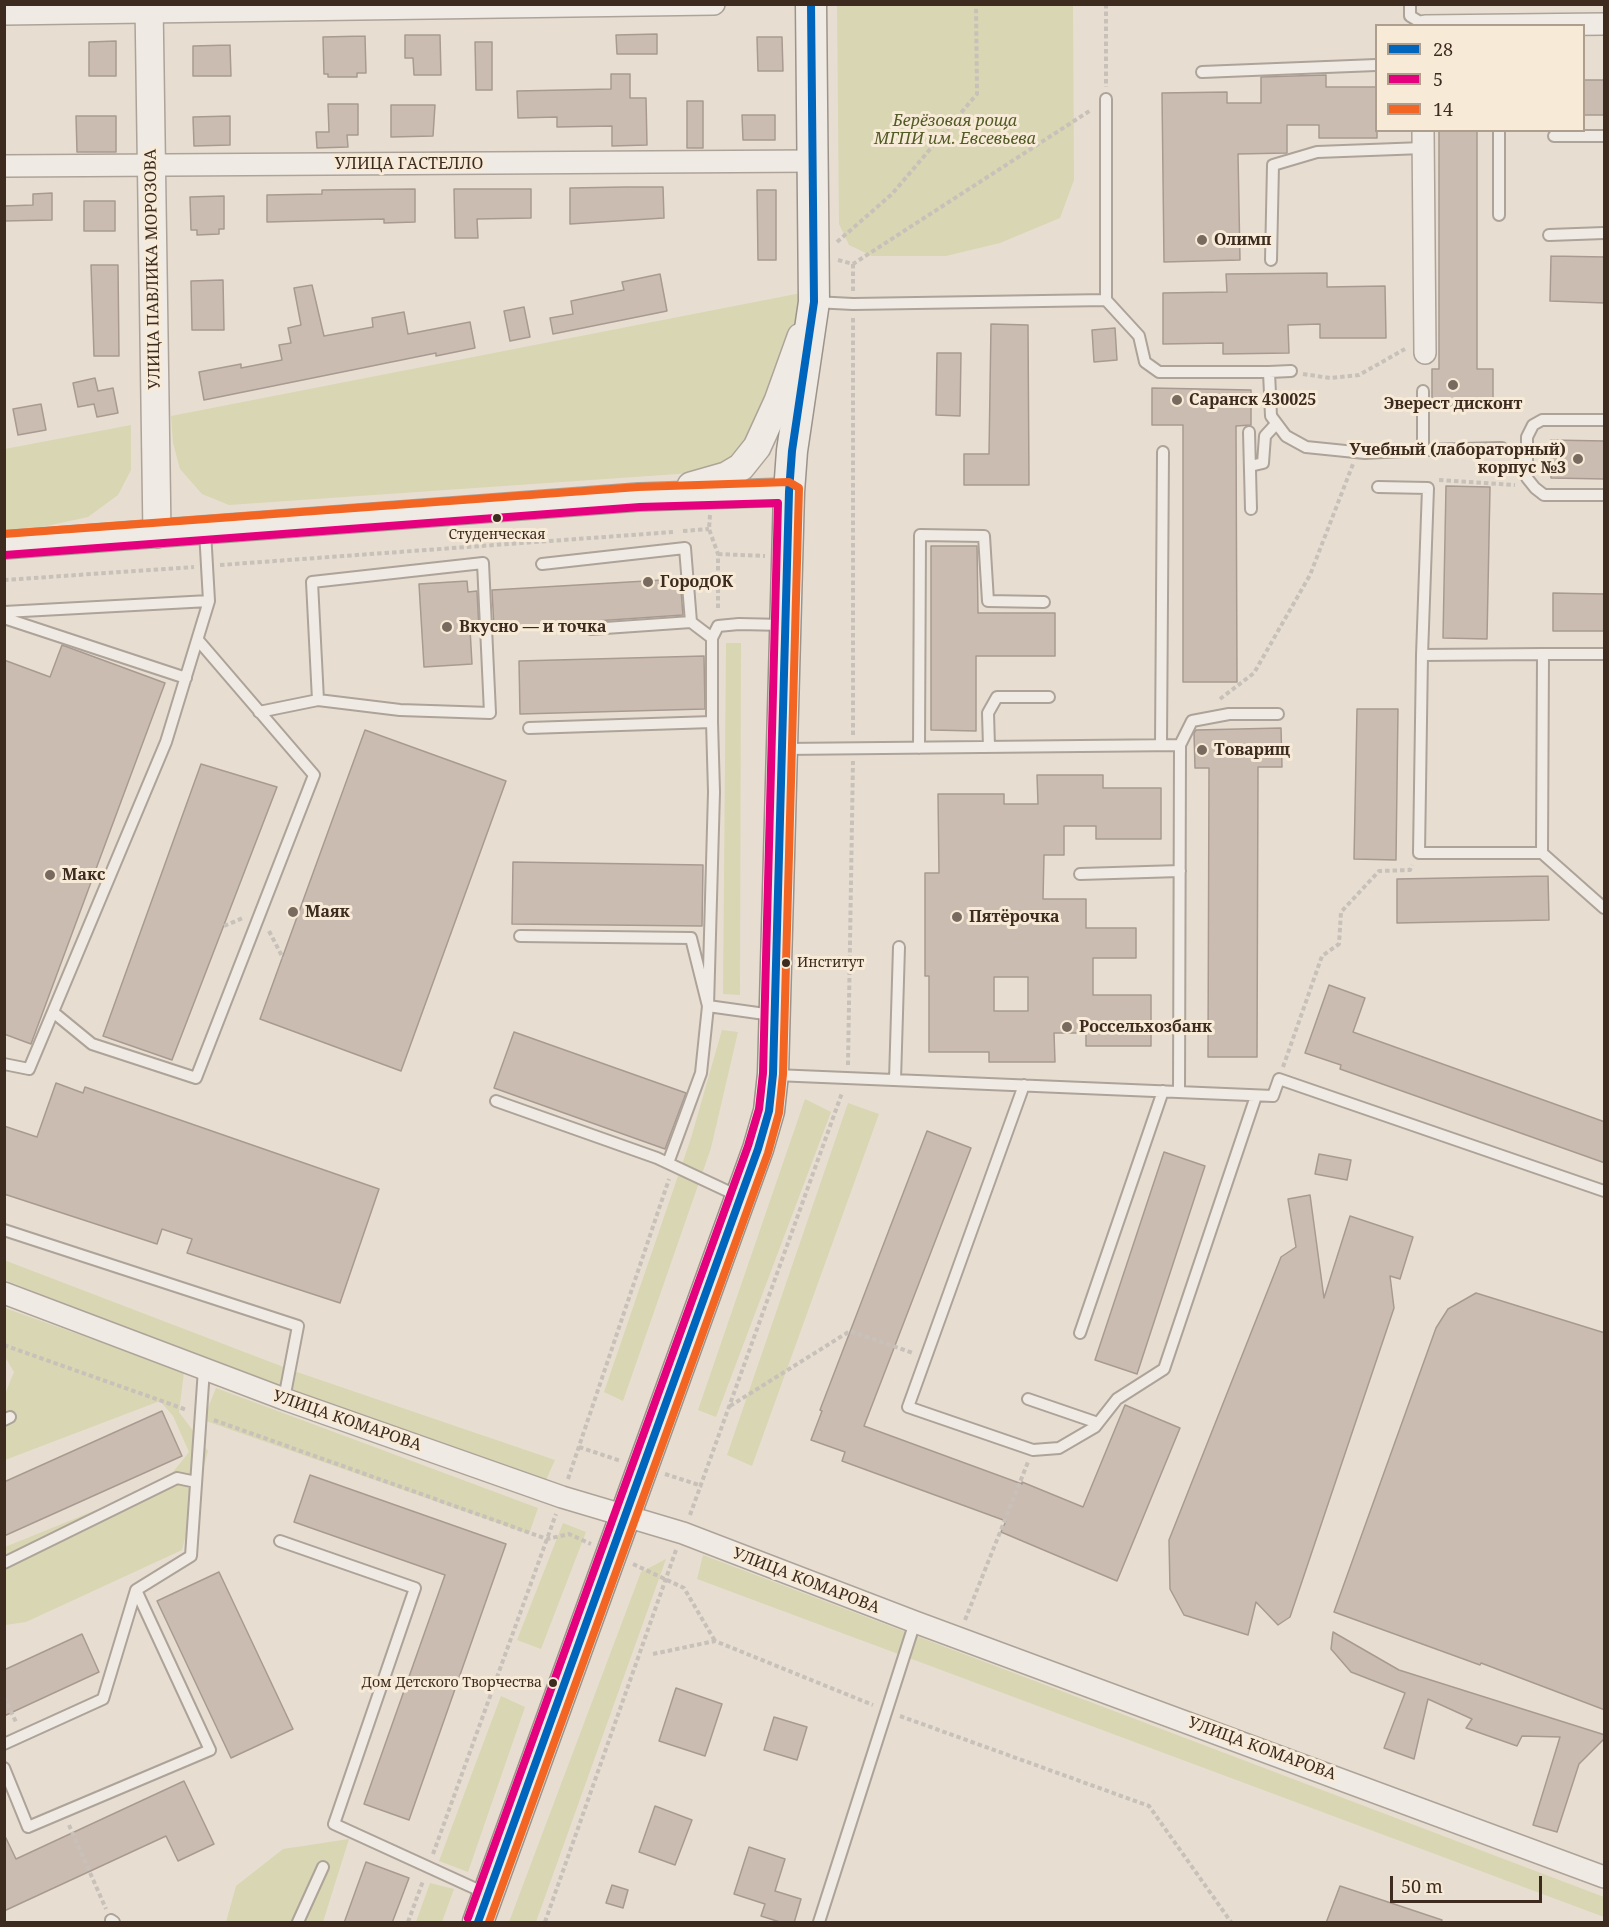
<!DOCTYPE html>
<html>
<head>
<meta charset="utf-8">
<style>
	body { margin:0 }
	#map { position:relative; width:1609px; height:1927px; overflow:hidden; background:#e7ded1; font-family:"Noto Serif",serif }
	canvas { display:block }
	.frame { position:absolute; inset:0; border:6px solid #3d2b20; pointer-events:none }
	.legend { position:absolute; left:1375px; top:24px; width:210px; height:108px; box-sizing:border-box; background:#f7ebd8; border:2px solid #ad9e8e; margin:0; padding:8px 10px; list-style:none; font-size:18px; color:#3d2b20 }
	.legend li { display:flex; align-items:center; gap:12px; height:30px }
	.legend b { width:30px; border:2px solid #ad9e8e }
	.scale { position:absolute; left:1390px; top:1876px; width:152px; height:27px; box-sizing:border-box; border:3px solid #3d2b20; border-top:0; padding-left:8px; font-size:18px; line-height:21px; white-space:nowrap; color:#3d2b20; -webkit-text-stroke:4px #f7ebd8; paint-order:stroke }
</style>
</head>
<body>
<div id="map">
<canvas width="1609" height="1927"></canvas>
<div class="frame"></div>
<ul class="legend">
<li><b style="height:8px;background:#0065bd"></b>28</li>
<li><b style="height:8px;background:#e5007d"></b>5</li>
<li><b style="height:8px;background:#f26522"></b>14</li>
</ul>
<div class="scale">50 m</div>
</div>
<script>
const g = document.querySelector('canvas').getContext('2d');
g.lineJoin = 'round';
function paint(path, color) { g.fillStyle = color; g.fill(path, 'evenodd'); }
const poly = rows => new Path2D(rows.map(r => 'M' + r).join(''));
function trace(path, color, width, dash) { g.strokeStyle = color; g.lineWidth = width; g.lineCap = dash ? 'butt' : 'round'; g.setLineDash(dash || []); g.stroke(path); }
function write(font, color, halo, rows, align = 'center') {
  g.font = font + ' "Noto Serif",serif'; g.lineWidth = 6; g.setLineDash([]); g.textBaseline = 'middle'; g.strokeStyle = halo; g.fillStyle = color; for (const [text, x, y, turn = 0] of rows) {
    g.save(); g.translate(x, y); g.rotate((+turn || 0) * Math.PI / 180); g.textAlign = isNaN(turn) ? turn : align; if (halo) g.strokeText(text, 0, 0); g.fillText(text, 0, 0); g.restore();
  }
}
paint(poly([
	[837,5,1073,5,1074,180,1060,218,1000,243,946,256,872,256,849,245,839,224],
	[801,293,798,338,747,451,707,472,229,505,202,494,180,469,173,443,171,416],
	[131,425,131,470,118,495,88,517,37,528,5,530,5,449],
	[726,643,741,643,740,995,723,994],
	[722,1030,738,1032,711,1148,623,1401,604,1392,691,1138],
	[805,1099,831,1112,716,1417,698,1410],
	[848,1103,879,1114,752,1466,727,1455],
	[4,1260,294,1371,555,1460,546,1480,285,1391,5,1280],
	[5,1308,184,1372,179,1412,208,1451,182,1550,26,1622,5,1625,5,1547,165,1482,189,1452,173,1416,160,1401,5,1460,5,1394,14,1372,5,1357],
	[216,1388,538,1508,529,1534,203,1420],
	[563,1523,586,1532,541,1649,517,1640],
	[703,1555,1604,1897,1604,1917,697,1579],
	[666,1559,536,1922,509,1922,641,1572],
	[501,1696,525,1707,468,1872,439,1861],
	[349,1839,323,1922,226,1922,236,1886,283,1849],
	[430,1883,454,1889,442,1922,416,1922]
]), '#d9d6b3');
const building = poly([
	[657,34,657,54,617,54,616,35,657,34],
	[405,35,440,35,441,75,414,75,413,58,405,58,405,35],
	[365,36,366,73,357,73,357,77,328,77,328,74,324,74,323,37,365,36],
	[757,37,782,37,783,71,758,71,757,37],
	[116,41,116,76,89,76,89,42,116,41],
	[475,42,492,42,492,90,476,90,475,42],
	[230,45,231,76,193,76,193,46,230,45],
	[611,74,630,74,630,98,646,98,647,145,612,146,612,126,557,127,557,117,518,118,517,91,611,89,611,74],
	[1326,75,1326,87,1377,87,1377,138,1319,138,1319,125,1287,125,1287,153,1238,154,1240,260,1164,262,1162,93,1227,92,1227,103,1261,103,1261,77,1326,75],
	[1584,80,1605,80,1605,115,1584,115,1584,80],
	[687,101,703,101,703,148,687,148,687,101],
	[328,104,358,104,358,135,347,135,348,147,317,148,316,132,329,132,328,104],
	[391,105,435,105,433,136,391,137,391,105],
	[742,115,775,115,775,140,743,140,742,115],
	[76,116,116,116,116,152,77,152,76,116],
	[230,116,230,145,194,146,193,117,230,116],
	[1439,130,1477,130,1477,369,1493,369,1493,406,1432,406,1432,369,1439,369,1439,130],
	[626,187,663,187,664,218,570,224,570,188,626,187],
	[415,189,415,222,384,223,384,219,267,222,267,195,322,194,322,190,415,189],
	[454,189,531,189,531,218,477,219,478,238,455,238,454,189],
	[757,190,776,190,776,260,758,260,757,190],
	[52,193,52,220,4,221,4,206,33,205,33,194,52,193],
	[224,196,224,229,219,229,219,234,197,235,197,230,191,230,190,197,224,196],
	[84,201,115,201,115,231,84,231,84,201],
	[1551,256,1605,257,1605,303,1550,301,1551,256],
	[91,265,118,265,119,356,94,356,91,265],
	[1327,273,1327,287,1385,286,1386,338,1320,338,1320,324,1288,325,1289,353,1223,354,1223,343,1163,344,1163,293,1227,292,1226,274,1327,273],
	[660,274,667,311,553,334,550,318,573,314,571,301,624,290,622,282,660,274],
	[223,280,224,330,192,330,191,281,223,280],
	[312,285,324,336,373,327,372,318,404,312,408,334,470,322,475,348,436,356,436,353,204,400,199,372,241,364,241,368,282,360,279,345,291,343,288,328,301,325,294,288,312,285],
	[524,307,530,337,510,341,504,311,524,307],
	[991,324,1028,325,1029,485,964,485,964,454,989,454,991,324],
	[1115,328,1117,360,1094,362,1092,330,1115,328],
	[937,353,961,353,960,416,936,415,937,353],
	[95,378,98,391,113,388,118,413,97,417,94,404,78,407,73,383,95,378],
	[1152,388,1251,390,1251,425,1236,426,1237,682,1183,682,1183,425,1152,425,1152,388],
	[41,404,46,430,18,435,13,409,41,404],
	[1551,440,1605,441,1605,479,1551,478,1551,440],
	[1446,486,1490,487,1487,639,1443,638,1446,486],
	[931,546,977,546,978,613,1055,613,1055,656,976,656,976,731,931,730,931,546],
	[680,579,683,615,494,628,492,590,680,579],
	[467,581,468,592,477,591,479,629,470,629,472,664,424,667,419,584,467,581],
	[1553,593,1605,594,1605,631,1553,631,1553,593],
	[62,645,165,683,31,1044,4,1034,4,660,50,677,62,645],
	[704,656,705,709,520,714,519,661,704,656],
	[1357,709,1398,709,1396,860,1354,859,1357,709],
	[1281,728,1282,767,1258,767,1257,1057,1208,1057,1209,768,1195,768,1194,733,1196,730,1281,728],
	[365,730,506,781,401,1071,260,1019,365,730],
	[201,764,277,787,172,1060,103,1036,201,764],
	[1037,775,1103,775,1103,788,1161,788,1161,839,1096,839,1096,826,1064,826,1064,855,1044,855,1043,899,1086,899,1086,928,1136,928,1136,958,1093,958,1093,995,1151,995,1151,1046,1086,1046,1086,1033,1054,1033,1055,1062,989,1062,989,1052,929,1052,929,976,925,976,925,873,939,873,938,794,1004,794,1004,804,1038,804,1037,775],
	[994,977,1028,977,1028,1011,994,1011,994,977],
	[513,862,703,865,702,926,512,924,513,862],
	[1548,876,1549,920,1397,923,1397,879,1548,876],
	[1329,985,1365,998,1353,1032,1605,1122,1605,1163,1340,1069,1341,1065,1305,1053,1329,985],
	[514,1032,686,1093,665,1149,494,1088,514,1032],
	[56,1083,83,1093,85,1087,379,1189,340,1303,187,1253,192,1239,162,1229,157,1244,4,1194,4,1126,37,1137,56,1083],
	[927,1131,971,1148,864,1426,1022,1484,1022,1482,1083,1507,1125,1405,1180,1428,1117,1581,1001,1532,1006,1521,842,1461,845,1452,811,1440,822,1411,820,1410,927,1131],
	[1164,1152,1205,1166,1137,1374,1095,1360,1164,1152],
	[1319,1154,1351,1160,1347,1180,1315,1174,1319,1154],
	[1310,1195,1324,1298,1350,1216,1413,1237,1400,1279,1390,1276,1394,1308,1290,1617,1278,1625,1256,1602,1248,1635,1184,1615,1170,1589,1169,1540,1281,1257,1296,1247,1288,1199,1310,1195],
	[1476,1293,1605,1333,1605,1710,1481,1663,1480,1665,1334,1612,1436,1328,1448,1309,1476,1293],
	[162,1411,182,1456,4,1536,4,1482,162,1411],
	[310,1475,506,1544,409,1820,364,1804,445,1575,294,1522,310,1475],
	[219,1572,293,1729,231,1758,157,1601,219,1572],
	[1333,1632,1399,1670,1605,1735,1605,1738,1579,1764,1557,1832,1533,1825,1560,1737,1522,1736,1517,1746,1466,1728,1472,1719,1428,1699,1414,1759,1384,1748,1405,1693,1351,1672,1331,1649,1333,1632],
	[82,1634,99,1672,4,1716,4,1670,82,1634],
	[676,1688,722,1704,705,1756,659,1741,676,1688],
	[774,1717,807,1727,797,1760,764,1750,774,1717],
	[184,1781,214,1844,178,1861,166,1836,4,1911,4,1834,16,1859,184,1781],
	[655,1806,692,1820,675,1865,639,1852,655,1806],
	[749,1847,785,1859,775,1891,801,1899,794,1923,783,1923,761,1916,765,1904,734,1894,749,1847],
	[366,1862,409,1878,392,1923,344,1923,366,1862],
	[612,1885,628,1890,623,1908,606,1903,612,1885],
	[1340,1886,1442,1920,1441,1923,1326,1923,1340,1886]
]);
paint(building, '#cbbcb2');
trace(building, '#a89a90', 1.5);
const service = poly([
	[1410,4,1410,16,1425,25],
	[1202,72,1376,65],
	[1499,130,1499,215],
	[1554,136,1604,136],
	[1549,235,1604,233],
	[1271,260,1273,165,1317,152,1423,148],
	[1106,300,1139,336,1145,362,1159,372,1269,372,1271,416,1286,436,1306,447,1365,453,1423,450,1423,391],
	[814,302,853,304,1106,300,1106,99],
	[1269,372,1291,371],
	[1604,420,1542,420,1533,425,1527,437,1527,478,1535,488,1544,495,1604,495],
	[1249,432,1251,509],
	[1423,450,1502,448],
	[1250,466,1263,463,1265,436,1276,424],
	[1378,487,1428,488,1422,655],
	[542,564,685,548,691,622],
	[4,612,209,601],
	[4,618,186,678],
	[591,629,691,622,712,638],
	[1543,654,1542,853,1419,853,1422,655,1543,654,1604,654],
	[259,712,318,700,400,710,490,713,483,563,312,582,318,700],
	[529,728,712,722,712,638,718,626,739,624,784,625],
	[1161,745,1163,452],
	[1180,745,1192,721,1229,714,1278,714],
	[989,747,988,713,997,697,1049,697],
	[919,748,920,535,984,536,988,601,1044,602],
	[784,749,1180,745,1179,1092],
	[1542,853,1604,908],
	[1080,874,1180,871],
	[520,936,691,938,708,1006,772,1015],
	[53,1012,92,1044,196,1078,314,775,198,640],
	[4,1064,29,1069,166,742,209,601,205,531],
	[775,1075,1273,1096,1279,1079,1604,1191],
	[895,1080,899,947],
	[1024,1085,908,1407,1033,1450,1059,1448,1095,1427,1117,1399,1164,1369,1256,1096],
	[496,1101,657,1158,738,1196],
	[668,1163,701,1073,708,1006,714,792,712,722],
	[4,1230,298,1326,284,1399],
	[1080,1333,1163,1091],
	[1028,1399,1098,1423],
	[4,1420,10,1417],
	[280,1541,415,1588,334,1824,485,1893],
	[4,1563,177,1478,196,1482],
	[4,1744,103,1699,136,1590,191,1556,204,1369],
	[4,1768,28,1827,210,1750,136,1590],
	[111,1920,114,1922],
	[298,1922,323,1867],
	[819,1922,915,1622]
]);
const minor = poly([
	[4,14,714,4],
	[1425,26,1604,24],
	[1423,130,1425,353],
	[4,166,814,161],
	[4,1293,284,1399,562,1497,683,1533,915,1622,1604,1877]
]);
const tertiary = poly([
	[149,4,157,534],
	[691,486,726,476,741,467,757,447,778,401,801,337],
	[4,545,639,497,789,492]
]);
const secondary = poly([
	[478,1922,758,1149,769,1111,773,1074,789,492,792,451,814,302,811,4]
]);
trace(service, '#ada399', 14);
trace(minor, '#ada399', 24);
trace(tertiary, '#ada399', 30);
trace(secondary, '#9c938a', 33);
trace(poly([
	[1106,4,1106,87],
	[837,242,892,194,977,94,976,4],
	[838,260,853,264,1091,110],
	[853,291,853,264],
	[1303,374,1330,378,1359,375,1405,349],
	[1439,480,1515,485],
	[710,515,709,529,718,554,718,611],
	[683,531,709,529],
	[718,554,765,556],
	[220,565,673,532],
	[4,580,194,567],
	[1220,699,1254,673,1310,575,1353,464],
	[853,735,853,317],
	[224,926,243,918],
	[269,931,283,958],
	[848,1065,853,761],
	[1283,1067,1322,956,1339,944,1341,912,1379,871,1410,870,1412,865],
	[4,1345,187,1410],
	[730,1406,850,1331,913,1353],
	[214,1420,547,1539,569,1534,591,1544],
	[579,1447,621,1461],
	[665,1474,702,1486],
	[568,1479,669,1179],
	[690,1515,842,1093],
	[633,1564,684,1588,715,1641],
	[965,1620,1028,1462],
	[653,1654,715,1641,873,1705],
	[4,1697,17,1724],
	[900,1716,1149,1806,1231,1922],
	[69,1825,106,1909],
	[433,1854,556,1514],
	[408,1922,423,1881],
	[545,1922,676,1550]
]), '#c8c1b9', 4, [4.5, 3]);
trace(service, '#efeae3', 10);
trace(minor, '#efeae3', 21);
trace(tertiary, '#efeae3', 27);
trace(secondary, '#efeae3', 30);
trace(poly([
	[478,1922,758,1149,769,1111,773,1074,789,492,792,451,814,302,811,4]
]), '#0065bd', 8);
trace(poly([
	[5,555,640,507,778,503,763,1073,759,1109,748,1146,468,1918]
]), '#e5007d', 8);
trace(poly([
	[4,534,638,487,789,482,799,488,783,1074,779,1113,768,1153,489,1922]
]), '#f26522', 8);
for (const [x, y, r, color] of [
	[1202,240,6,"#786a5e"],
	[1453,385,6,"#786a5e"],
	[1177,400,6,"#786a5e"],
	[1578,459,6,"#786a5e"],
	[497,518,5,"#3d2b20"],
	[648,582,6,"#786a5e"],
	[447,627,6,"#786a5e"],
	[1202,750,6,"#786a5e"],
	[50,875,6,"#786a5e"],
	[293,912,6,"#786a5e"],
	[957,917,6,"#786a5e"],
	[786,963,5,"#3d2b20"],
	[1067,1027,6,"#786a5e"],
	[553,1683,5,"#3d2b20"]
]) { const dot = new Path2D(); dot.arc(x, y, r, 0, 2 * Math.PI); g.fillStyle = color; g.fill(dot); trace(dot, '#f7ebd8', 2); }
write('14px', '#3d2b20', '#f7ebd8', [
	["Студенческая",497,535],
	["Институт",797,963,"left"],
	["Дом Детского Творчества",542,1683,"right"]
]);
write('italic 16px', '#525a26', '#f7ebd8', [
	["Берёзовая роща",955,121],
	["МГПИ им. Евсевьева",955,139]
]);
write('16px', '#3d2b20', '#f7ebd8', [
	["УЛИЦА ГАСТЕЛЛО",409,164],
	["УЛИЦА ПАВЛИКА МОРОЗОВА",153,269,-91],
	["УЛИЦА КОМАРОВА",347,1421,19],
	["УЛИЦА КОМАРОВА",806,1581,21],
	["УЛИЦА КОМАРОВА",1262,1749,20]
]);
write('bold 16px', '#3d2b20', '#f7ebd8', [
	["Олимп",1214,240],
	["Саранск 430025",1189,400],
	["Эверест дисконт",1453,404,"center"],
	["Учебный (лабораторный)",1566,450,"right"],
	["корпус №3",1566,468,"right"],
	["ГородОК",660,582],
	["Вкусно — и точка",459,627],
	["Товарищ",1214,750],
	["Макс",62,875],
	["Маяк",305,912],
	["Пятёрочка",969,917],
	["Россельхозбанк",1079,1027]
], 'left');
</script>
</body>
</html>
